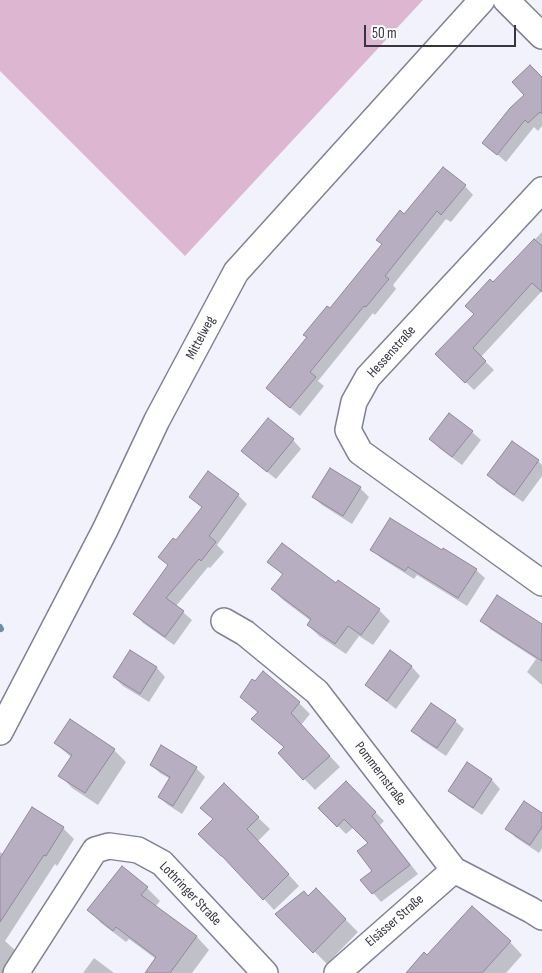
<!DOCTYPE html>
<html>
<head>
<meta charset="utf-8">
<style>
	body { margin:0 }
	#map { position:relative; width:542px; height:973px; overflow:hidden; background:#f1f2fb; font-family:"Sofia Sans Condensed",sans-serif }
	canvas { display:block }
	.scale { position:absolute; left:364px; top:25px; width:152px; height:22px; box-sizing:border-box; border:2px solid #34353e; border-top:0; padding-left:6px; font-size:15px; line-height:18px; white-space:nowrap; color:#34353e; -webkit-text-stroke:4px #fff; paint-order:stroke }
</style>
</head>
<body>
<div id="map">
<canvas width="542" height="973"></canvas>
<div class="scale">50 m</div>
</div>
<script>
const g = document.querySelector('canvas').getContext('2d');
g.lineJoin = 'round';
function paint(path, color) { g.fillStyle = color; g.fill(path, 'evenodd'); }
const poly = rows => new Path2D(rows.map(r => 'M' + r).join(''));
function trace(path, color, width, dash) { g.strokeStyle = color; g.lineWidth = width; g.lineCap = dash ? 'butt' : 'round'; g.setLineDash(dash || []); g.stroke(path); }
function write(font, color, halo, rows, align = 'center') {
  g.font = font + ' "Sofia Sans Condensed",sans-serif'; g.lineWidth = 5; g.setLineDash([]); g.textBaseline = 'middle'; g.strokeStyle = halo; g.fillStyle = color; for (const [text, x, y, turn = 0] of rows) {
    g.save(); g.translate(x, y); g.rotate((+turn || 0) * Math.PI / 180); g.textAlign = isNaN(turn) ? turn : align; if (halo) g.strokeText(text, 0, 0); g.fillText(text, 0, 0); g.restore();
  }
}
paint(poly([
	[0,0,423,0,185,256,0,71]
]), '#ddb7d2');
paint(poly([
	[542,79,542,126,538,131,534,127,506,162,484,143],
	[465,186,473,195,451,222,446,219,393,285,396,289,375,315,373,313,318,381,324,386,300,416,276,396,267,388,383,245],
	[542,232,542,291,481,357,494,370,474,390,437,354,475,314,493,283],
	[472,432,481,440,462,465,439,448,431,439],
	[293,440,301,449,276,479,251,459,242,451],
	[538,461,542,465,542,476,523,502,497,484,489,475],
	[360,488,369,497,352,524,322,505,313,497],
	[238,495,247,504,217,545,224,552,210,568,208,567,176,606,192,620,174,645,143,623,135,614,169,566,176,542,203,508,191,497],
	[372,549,442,552,476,570,485,578,467,606,417,575,414,579,381,558],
	[269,562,336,585,379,610,390,621,373,645,359,636,346,654,319,636,308,625,311,621,283,600,272,589,283,575],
	[482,620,542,636,542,685,527,672,536,659,490,629],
	[390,651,412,667,420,676,396,709,375,693,366,685],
	[130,652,157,668,165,677,149,702,123,686,114,677],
	[264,673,299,703,310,714,301,725,340,767,315,790,279,753,285,748,264,730,259,713,255,683],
	[455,721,464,729,446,756,422,740,413,731],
	[55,743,114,750,126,762,98,805,72,788,60,775,72,758],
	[468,764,492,780,500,789,482,815,458,799,450,791],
	[151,765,196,768,205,777,182,814,168,805,159,797,170,779,160,773],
	[346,783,384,821,380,825,418,874,381,902,362,880,374,871,370,843,354,827,346,834,320,808],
	[224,785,270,829,258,841,299,886,274,910,264,899,214,820],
	[32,809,63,828,74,839,57,866,55,864,5,941,16,951,3,973,0,973,0,852,4,855],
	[542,815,542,848,539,853,515,837,507,828],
	[147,888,160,901,155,907,197,937,209,950,192,973,158,973,156,959,129,939,126,942,101,923,89,910],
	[316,890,358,932,327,964,277,914,309,897],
	[510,942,522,955,506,973,407,973,427,957],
	[94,958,114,973,83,973]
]), '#0003');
trace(poly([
	[0,627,1,629]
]), '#6d90a1', 6);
const building = poly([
	[530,65,542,77,542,114,540,112,528,123,525,120,497,155,482,143,510,108,524,95,512,82,530,65],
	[443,167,466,185,441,215,437,211,385,276,389,279,366,307,364,306,310,372,316,377,290,408,266,388,307,337,303,335,327,306,330,308,382,244,376,240,400,210,404,214,443,167],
	[534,239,542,246,542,292,532,283,473,348,486,361,465,383,435,354,474,314,465,306,490,279,493,282,534,239],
	[449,413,473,431,452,457,429,439,449,413],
	[268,418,294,439,267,472,241,451,268,418],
	[512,441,539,460,514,495,487,475,512,441],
	[330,468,361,487,343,516,312,497,330,468],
	[208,471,239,494,209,536,216,542,201,561,199,559,166,598,184,611,165,637,133,614,168,565,158,557,173,538,176,540,202,507,189,497,208,471],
	[390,518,442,550,443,548,477,569,458,598,408,567,405,571,370,550,390,518],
	[282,543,336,583,338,580,380,609,361,635,348,626,335,644,307,625,311,619,271,589,283,574,267,562,282,543],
	[497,595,542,624,542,661,480,621,497,595],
	[130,650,157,667,140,694,113,677,130,650],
	[390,650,412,666,387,701,365,685,390,650],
	[263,671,300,702,291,713,330,756,303,780,278,753,284,747,251,719,258,712,240,697,252,679,255,681,263,671],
	[431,703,456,720,437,748,411,731,431,703],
	[70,719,115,749,85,793,58,776,72,755,54,743,70,719],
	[161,745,197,767,173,806,158,797,170,777,150,765,161,745],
	[467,762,492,779,473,808,448,791,467,762],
	[346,781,376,812,372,816,410,865,372,894,360,880,372,871,357,851,368,843,344,819,337,827,318,808,346,781],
	[224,783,259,817,247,829,289,874,263,900,222,856,221,856,198,834,213,819,200,808,224,783],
	[524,801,542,813,542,827,530,845,505,829,524,801],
	[32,807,64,827,46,856,44,855,0,922,0,858,32,807],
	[122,866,148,887,141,895,197,936,170,973,145,973,156,957,116,927,113,931,87,910,122,866],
	[316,888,346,919,313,953,275,914,304,891,308,896,316,888],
	[472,906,511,941,482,973,406,973,424,952,427,955,472,906]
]);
paint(building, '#b8aec2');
trace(building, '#92879b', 1);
const minor = poly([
	[506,0,542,36],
	[542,190,368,377,354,402,348,430,360,452,542,583],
	[224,621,245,633,317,692,454,870,531,910,542,917],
	[0,732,105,530,157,420,236,272,482,0],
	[16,973,95,850,109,846,138,850,162,863,265,973],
	[337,973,454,870]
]);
trace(minor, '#7f8195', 28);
trace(minor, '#fff', 25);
write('14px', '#34353e', '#fff', [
	["Mittelweg",201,338,-62],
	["Hessenstraße",392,352,-48],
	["Pommernstraße",380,774,53],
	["Lothringer Straße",190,894,46],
	["Elsässer Straße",395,921,-41]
]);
</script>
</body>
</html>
